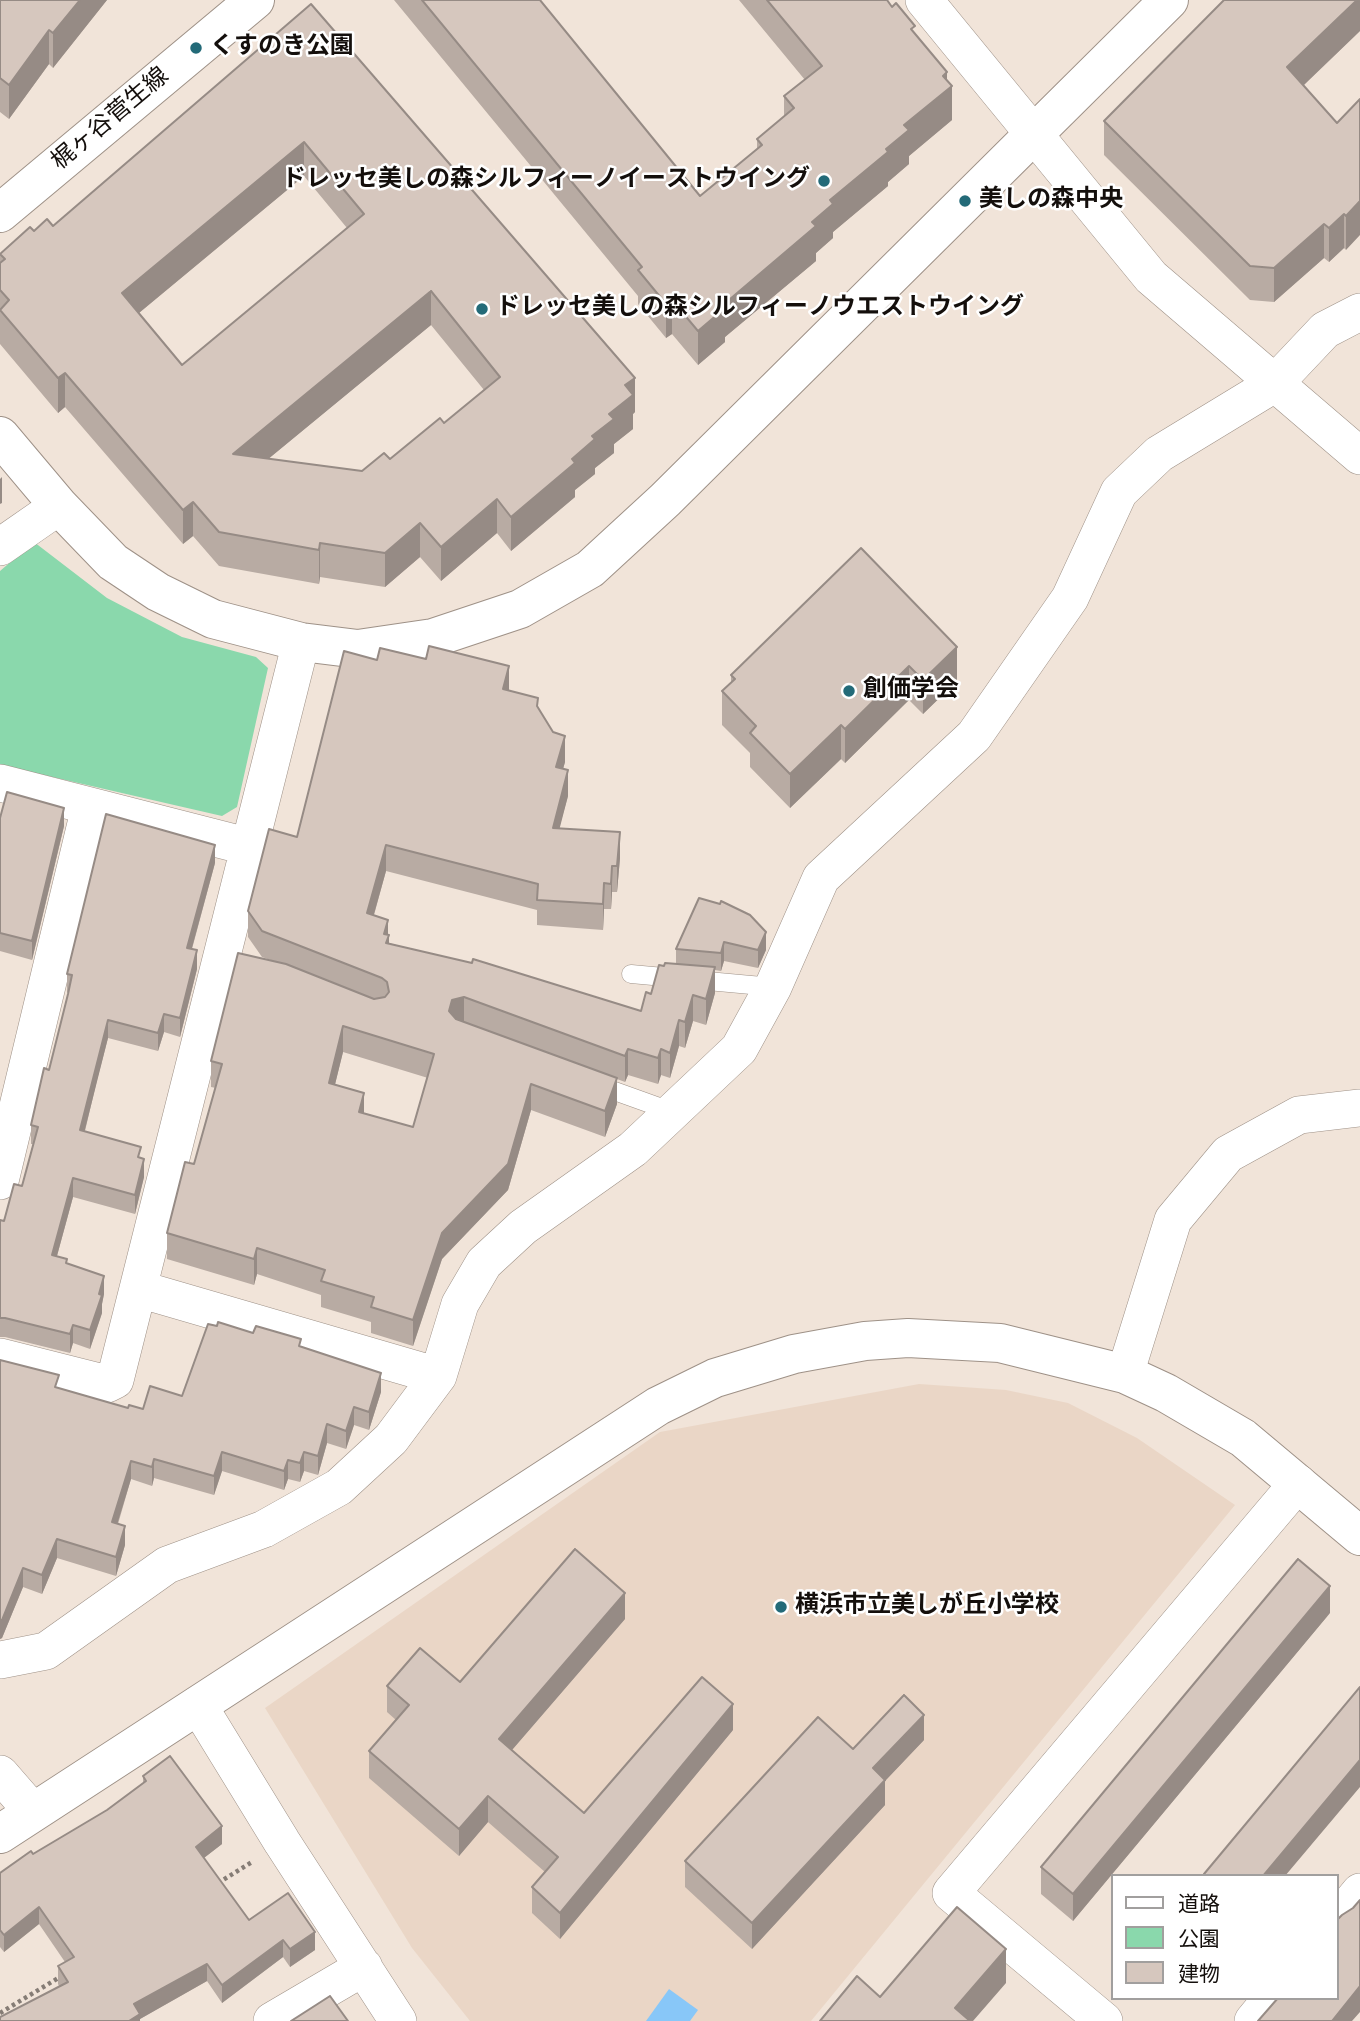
<!DOCTYPE html>
<html>
<head>
<meta charset="utf-8">
<style>
	body { margin:0 }
	#map { position:relative; width:1360px; height:2021px; overflow:hidden; background:#f1e4d9; font-family:"Source Sans 3","Noto Sans JP",sans-serif }
	canvas { display:block }
	.legend { position:absolute; left:1111px; top:1874px; width:228px; height:126px; box-sizing:border-box; background:#fff; border:2px solid #a19f9e; margin:0; padding:9px 12px; list-style:none; font-size:21px; color:#140f0c }
	.legend li { display:flex; align-items:center; gap:14px; height:35px }
	.legend b { width:35px; border:2px solid #a19f9e }
</style>
</head>
<body>
<div id="map">
<canvas width="1360" height="2021"></canvas>
<ul class="legend">
<li><b style="height:9px;background:#fff"></b>道路</li>
<li><b style="height:19px;background:#8ad8ac"></b>公園</li>
<li><b style="height:19px;background:#d6c7be"></b>建物</li>
</ul>
</div>
<script>
const g = document.querySelector('canvas').getContext('2d');
g.lineJoin = 'round';
function paint(path, color) { g.fillStyle = color; g.fill(path, 'evenodd'); }
const poly = rows => new Path2D(rows.map(r => 'M' + r).join(''));
function trace(path, color, width, dash) { g.strokeStyle = color; g.lineWidth = width; g.lineCap = dash ? 'butt' : 'round'; g.setLineDash(dash || []); g.stroke(path); }
function write(font, color, halo, rows, align = 'center') {
  g.font = font + ' "Source Sans 3","Noto Sans JP",sans-serif'; g.lineWidth = 5; g.setLineDash([]); g.textBaseline = 'middle'; g.strokeStyle = halo; g.fillStyle = color; for (const [text, x, y, turn = 0] of rows) {
    g.save(); g.translate(x, y); g.rotate((+turn || 0) * Math.PI / 180); g.textAlign = isNaN(turn) ? turn : align; if (halo) g.strokeText(text, 0, 0); g.fillText(text, 0, 0); g.restore();
  }
}
paint(poly([
	[919,1384,1006,1390,1068,1403,1137,1438,1235,1505,811,2021,470,2021,412,1948,265,1708,660,1432]
]), '#ead6c6');
paint(poly([
	[34,542,107,598,182,637,256,657,268,668,237,807,222,816,0,765,0,571]
]), '#8ad8ac');
paint(poly([
	[669,1989,698,2010,690,2021,646,2021]
]), '#88c7f8');
const service = poly([
	[631,974,773,987],
	[595,1084,673,1112]
]);
const minor = poly([
	[924,0,1151,277,1360,456],
	[0,547,59,506],
	[0,783,250,847],
	[0,1181,90,807],
	[139,1289,438,1376],
	[0,1357,107,1384,115,1380,301,642],
	[1125,1374,1173,1220,1228,1154,1299,1115,1360,1108],
	[0,1660,46,1651,167,1565,264,1529,339,1487,391,1439,438,1376,460,1304,484,1263,523,1227,633,1149,739,1049,773,987,821,878,974,736,1070,598,1119,492,1159,454,1274,384,1325,330,1360,312],
	[198,1705,282,1842,398,2021],
	[0,1774,33,1812],
	[1337,1920,1360,1892],
	[272,2021,364,1967],
	[1104,2021,951,1893,1298,1483],
	[1253,2021,1272,1998]
]);
const tertiary = poly([
	[0,213,255,0],
	[0,436,59,506,113,562,158,592,213,619,301,642,358,649,433,638,520,609,590,569,665,500,1169,0],
	[0,1834,658,1406,715,1378,794,1354,865,1341,908,1338,1000,1343,1125,1374,1166,1393,1243,1438,1360,1536]
]);
trace(service, '#9e9187', 19);
trace(minor, '#9e9187', 38);
trace(tertiary, '#9e9187', 40);
trace(poly([
	[218,1883,252,1862],
	[0,2013,60,1977]
]), '#857c75', 4.5, [3.5, 3.5]);
trace(service, '#fff', 18);
trace(minor, '#fff', 37);
trace(tertiary, '#fff', 38);
paint(poly([
	[0,0,107,0,53,68,49,64,9,119,0,112],
	[394,0,540,0,700,196,757,150,757,139,784,117,784,96,805,80,739,0,887,0,915,34,947,80,952,120,909,156,909,164,888,182,888,186,833,232,833,238,816,253,816,261,725,337,725,342,698,365,672,334,666,338,638,304,638,296],
	[311,4,635,412,633,414,633,429,614,444,614,453,595,468,595,474,575,490,575,497,511,551,497,533,441,581,420,557,385,587,320,577,319,584,219,566,193,536,183,544,65,407,58,413,0,344,0,254,34,231,53,226],
	[304,176,347,228,182,365,139,313],
	[431,325,484,390,444,423,390,459,362,471,268,459],
	[1360,31,1303,86,1337,123,1360,99,1346,250,1344,248,1329,262,1324,258,1274,302,1250,300,1104,155,1104,121],
	[861,548,957,681,923,714,909,700,845,763,841,759,790,808,750,767,750,753,722,725,722,691,731,683,731,675],
	[377,660,509,690,538,709,565,762,563,769,568,796,559,828,620,858,617,892,612,892,611,909,604,909,603,930,537,925,537,910,386,871,374,915,388,935,389,943,641,1011,651,994,664,966,676,964,676,949,699,898,766,950,758,968,724,961,721,971,715,970,715,993,706,1025,693,1021,685,1048,679,1046,670,1078,661,1075,658,1084,628,1075,625,1082,617,1079,617,1104,605,1137,531,1110,508,1190,442,1259,413,1346,371,1333,371,1322,321,1307,321,1295,257,1274,254,1285,167,1259,167,1233,194,1164,216,1088,211,1087,211,1061,276,962,262,957,248,937,248,911,297,837],
	[343,1052,428,1078,413,1127,364,1113,335,1084],
	[0,818,64,826,32,960,0,951],
	[215,863,192,949,197,969,180,1037,164,1032,158,1051,108,1038,97,1080,85,1131,141,1158,144,1177,135,1214,73,1197,57,1256,104,1294,102,1304,102,1313,90,1349,73,1343,70,1353,5,1337,0,1337,0,1220,4,1221,22,1186,33,1144,31,1144,31,1125,49,1070,68,993,67,992,67,974],
	[301,1346,381,1392,369,1430,354,1425,346,1449,327,1443,318,1475,304,1471,300,1482,288,1479,284,1490,222,1471,214,1495,154,1478,152,1486,131,1479,118,1524,125,1545,116,1576,57,1558,42,1594,23,1587,2,1638,0,1639,0,1360,59,1388,128,1408,143,1409,182,1396],
	[1330,1613,1073,1921,1041,1894,1041,1867],
	[625,1619,512,1750,584,1813,733,1730,560,1939,532,1913,532,1887,545,1872,488,1822,459,1856,369,1778,369,1751,396,1720,387,1712,387,1686,460,1682],
	[924,1740,885,1781,885,1805,752,1949,685,1887,685,1861,853,1749],
	[143,1776,222,1844,204,1858,249,1920,315,1950,290,1967,283,1957,222,2003,207,1981,140,2019,140,2021,59,1986,58,1984,58,1966,65,1962,39,1924,4,1952,0,1947,0,1873,107,1810,143,1783]
]), '#b8aba3');
paint(poly([
	[80,0,107,0,53,68,53,33],
	[1357,0,1360,0,1360,31,1287,101,1287,67],
	[49,30,49,64,9,119,9,85],
	[947,72,947,90,952,86,952,120,909,156,909,164,888,182,888,186,833,232,833,238,816,253,816,261,725,337,725,342,698,365,698,331,723,305,812,222,830,200,904,125],
	[304,142,304,176,122,327,122,293],
	[1360,201,1360,235,1346,250,1346,216],
	[1344,214,1344,248,1329,262,1329,228],
	[1324,224,1324,258,1274,302,1274,268],
	[431,291,431,325,233,488,233,454],
	[672,300,672,334,666,338,666,304],
	[65,373,65,407,58,413,58,378],
	[635,378,635,412,633,414,633,429,614,444,614,453,595,468,595,474,575,490,575,497,511,551,511,517,572,459,609,414,625,385],
	[2,477,2,503,0,504,0,479],
	[497,499,497,533,441,581,441,547],
	[193,502,193,536,183,544,183,510],
	[420,523,420,557,385,587,385,553],
	[320,543,320,577,319,584,319,550],
	[957,647,957,681,923,714,923,680],
	[509,666,509,692,503,689],
	[909,666,909,700,845,763,845,729],
	[841,725,841,759,790,808,790,774],
	[565,736,565,762,556,793,556,767],
	[568,770,568,796,553,854,553,828],
	[64,808,64,826,32,960,32,941],
	[620,832,620,858,617,892,617,866],
	[215,845,215,863,187,966,187,948],
	[386,845,386,871,367,939,367,913],
	[612,866,612,892,611,909,611,884],
	[604,883,604,909,603,930,603,904],
	[388,920,388,937,389,935,389,961,384,934],
	[766,932,766,950,758,968,758,950],
	[724,942,724,961,721,971,721,953],
	[197,950,197,969,180,1037,180,1018],
	[715,967,715,993,706,1025,706,999],
	[693,995,693,1021,685,1048,685,1022],
	[464,997,464,1023,452,1026,449,1011,452,1000],
	[164,1014,164,1032,158,1051,158,1033],
	[108,1020,108,1038,80,1149,80,1130],
	[679,1020,679,1046,670,1078,670,1053],
	[343,1026,343,1052,329,1109,329,1083],
	[628,1049,628,1075,625,1082,625,1056],
	[661,1049,661,1075,658,1084,658,1058],
	[617,1078,617,1104,605,1137,605,1111],
	[531,1084,531,1110,508,1190,442,1259,413,1346,413,1320,442,1233],
	[364,1093,364,1119,359,1112],
	[144,1159,144,1177,135,1214,135,1195],
	[73,1178,73,1197,52,1274,52,1255],
	[257,1248,257,1274,254,1285,254,1259],
	[104,1276,104,1294,102,1304,102,1313,90,1349,90,1330],
	[73,1325,73,1343,70,1353,70,1334],
	[381,1373,381,1392,369,1430,369,1412],
	[354,1407,354,1425,346,1449,346,1431],
	[327,1424,327,1443,318,1475,318,1456],
	[222,1452,222,1471,214,1495,214,1476],
	[304,1452,304,1471,300,1482,300,1463],
	[154,1459,154,1478,152,1486,152,1467],
	[288,1460,288,1479,284,1490,284,1471],
	[131,1461,131,1479,112,1541,112,1522],
	[125,1526,125,1545,116,1576,116,1557],
	[57,1539,57,1558,42,1594,42,1575],
	[23,1568,23,1587,2,1638,0,1639,0,1620],
	[1330,1586,1330,1613,1073,1921,1073,1894],
	[625,1593,625,1619,499,1765,499,1739],
	[733,1704,733,1730,560,1939,560,1913],
	[924,1715,924,1740,885,1781,885,1805,752,1949,752,1923,873,1768],
	[1360,1760,1360,1787,1285,1876,1263,1876],
	[488,1796,488,1822,459,1856,459,1829],
	[222,1826,222,1844,196,1864,196,1847],
	[39,1907,39,1924,4,1952,4,1935],
	[315,1932,315,1950,290,1967,290,1949],
	[283,1940,283,1957,222,2003,222,1985],
	[1006,1949,1006,1983,973,2021,955,2021,955,2008],
	[207,1964,207,1981,140,2019,140,2021,129,2021,134,2004],
	[1360,1986,1360,2012,1352,2021,1332,2021]
]), '#968b85');
const building = poly([
	[0,0,80,0,53,33,49,30,9,85,0,78,0,0],
	[422,0,540,0,700,196,762,145,757,139,794,108,784,96,822,66,767,0,887,0,892,7,896,3,915,26,911,29,947,72,943,76,952,86,904,125,909,130,886,149,888,152,830,200,833,204,812,222,816,226,723,305,725,308,698,331,672,300,666,304,638,270,642,267,422,0],
	[1224,0,1357,0,1287,67,1337,123,1360,99,1360,201,1346,216,1344,214,1329,228,1324,224,1274,268,1250,266,1104,121,1224,0],
	[311,4,635,378,625,385,633,395,609,414,614,419,592,436,595,439,572,459,575,463,511,517,497,499,441,547,420,523,385,553,320,543,319,550,219,532,193,502,183,510,65,373,58,378,0,310,9,300,0,290,0,263,5,259,0,254,30,227,34,231,47,219,53,226,311,4],
	[304,142,364,214,182,365,122,293,304,142],
	[431,291,500,377,444,423,440,418,390,459,384,453,362,471,233,454,431,291],
	[861,548,957,647,923,680,909,666,845,729,841,725,790,774,750,733,756,726,722,691,735,679,731,675,861,548],
	[429,646,509,666,503,689,538,698,537,706,553,732,565,736,556,767,568,770,553,828,620,832,617,866,612,866,611,884,604,883,603,904,537,900,538,884,386,845,367,913,388,920,384,934,389,935,386,943,472,963,473,959,641,1011,646,992,651,994,659,965,664,966,665,963,715,967,706,999,693,995,685,1022,679,1020,670,1053,661,1049,658,1058,628,1049,625,1056,464,997,452,1000,449,1011,456,1019,617,1078,605,1111,531,1084,508,1164,442,1233,413,1320,371,1307,374,1297,321,1281,325,1270,257,1248,254,1259,167,1233,185,1162,194,1164,222,1064,211,1061,238,953,286,964,374,999,385,997,389,992,387,982,382,978,262,931,248,911,269,829,297,837,344,651,377,660,380,648,426,659,429,646],
	[343,1026,434,1054,413,1127,359,1112,364,1093,329,1083,343,1026],
	[7,792,64,808,32,941,0,933,0,818,7,792],
	[106,814,215,845,187,948,197,950,180,1018,164,1014,158,1033,108,1020,80,1130,141,1147,138,1157,144,1159,135,1195,73,1178,52,1255,67,1259,66,1263,104,1276,99,1294,102,1295,90,1330,73,1325,70,1334,5,1318,0,1318,0,1220,4,1221,14,1184,22,1186,38,1127,31,1125,44,1068,49,1070,68,994,72,975,67,974,106,814],
	[699,898,720,904,721,901,750,915,766,932,758,950,724,942,721,953,676,949,699,898],
	[218,1322,253,1333,256,1326,301,1339,299,1346,381,1373,369,1412,354,1407,346,1431,327,1424,318,1456,304,1452,300,1463,288,1460,284,1471,222,1452,214,1476,154,1459,152,1467,131,1461,112,1522,125,1526,116,1557,57,1539,42,1575,23,1568,2,1620,0,1620,0,1360,59,1375,55,1387,128,1408,129,1405,143,1409,150,1386,182,1396,208,1324,217,1326,218,1322],
	[575,1549,625,1593,499,1739,584,1813,702,1677,733,1704,560,1913,532,1887,558,1857,488,1796,459,1829,369,1751,409,1705,387,1686,420,1648,460,1682,575,1549],
	[1298,1559,1330,1586,1073,1894,1041,1867,1298,1559],
	[1360,1687,1360,1760,1263,1876,1206,1876,1204,1874,1360,1687],
	[904,1695,924,1715,873,1768,885,1780,752,1923,685,1861,818,1717,853,1749,904,1695],
	[170,1756,222,1826,196,1847,249,1920,288,1893,315,1932,290,1949,283,1940,222,1985,207,1964,134,2004,140,2014,129,2021,0,2021,0,2017,68,1982,58,1966,74,1957,39,1907,4,1935,0,1930,0,1873,31,1851,33,1854,107,1810,146,1781,143,1776,170,1756],
	[1360,1900,1360,1986,1332,2021,1258,2021,1278,1998,1337,1998,1337,1920,1342,1915,1353,1908,1360,1900],
	[957,1907,1006,1949,955,2008,970,2021,820,2021,857,1976,880,1997,957,1907],
	[330,1996,348,2021,291,2021,330,1996]
]);
paint(building, '#d6c7be');
trace(building, '#968b85', 2);
for (const [x, y, r, color] of [
	[196,48,7,"#236a78"],
	[824,181,7,"#236a78"],
	[965,201,7,"#236a78"],
	[482,309,7,"#236a78"],
	[849,691,7,"#236a78"],
	[781,1607,7,"#236a78"]
]) { const dot = new Path2D(); dot.arc(x, y, r, 0, 2 * Math.PI); g.fillStyle = color; g.fill(dot); trace(dot, '#fff', 2.5); }
write('bold 24px', '#140f0c', '#fff', [
	["くすのき公園",210,48],
	["ドレッセ美しの森シルフィーノイーストウイング",810,181,"right"],
	["美しの森中央",979,201],
	["ドレッセ美しの森シルフィーノウエストウイング",496,309],
	["創価学会",863,691],
	["横浜市立美しが丘小学校",795,1607]
], 'left');
write('24px', '#140f0c', '#fff', [
	["梶ヶ谷菅生線",111,120,-40]
]);
</script>
</body>
</html>
